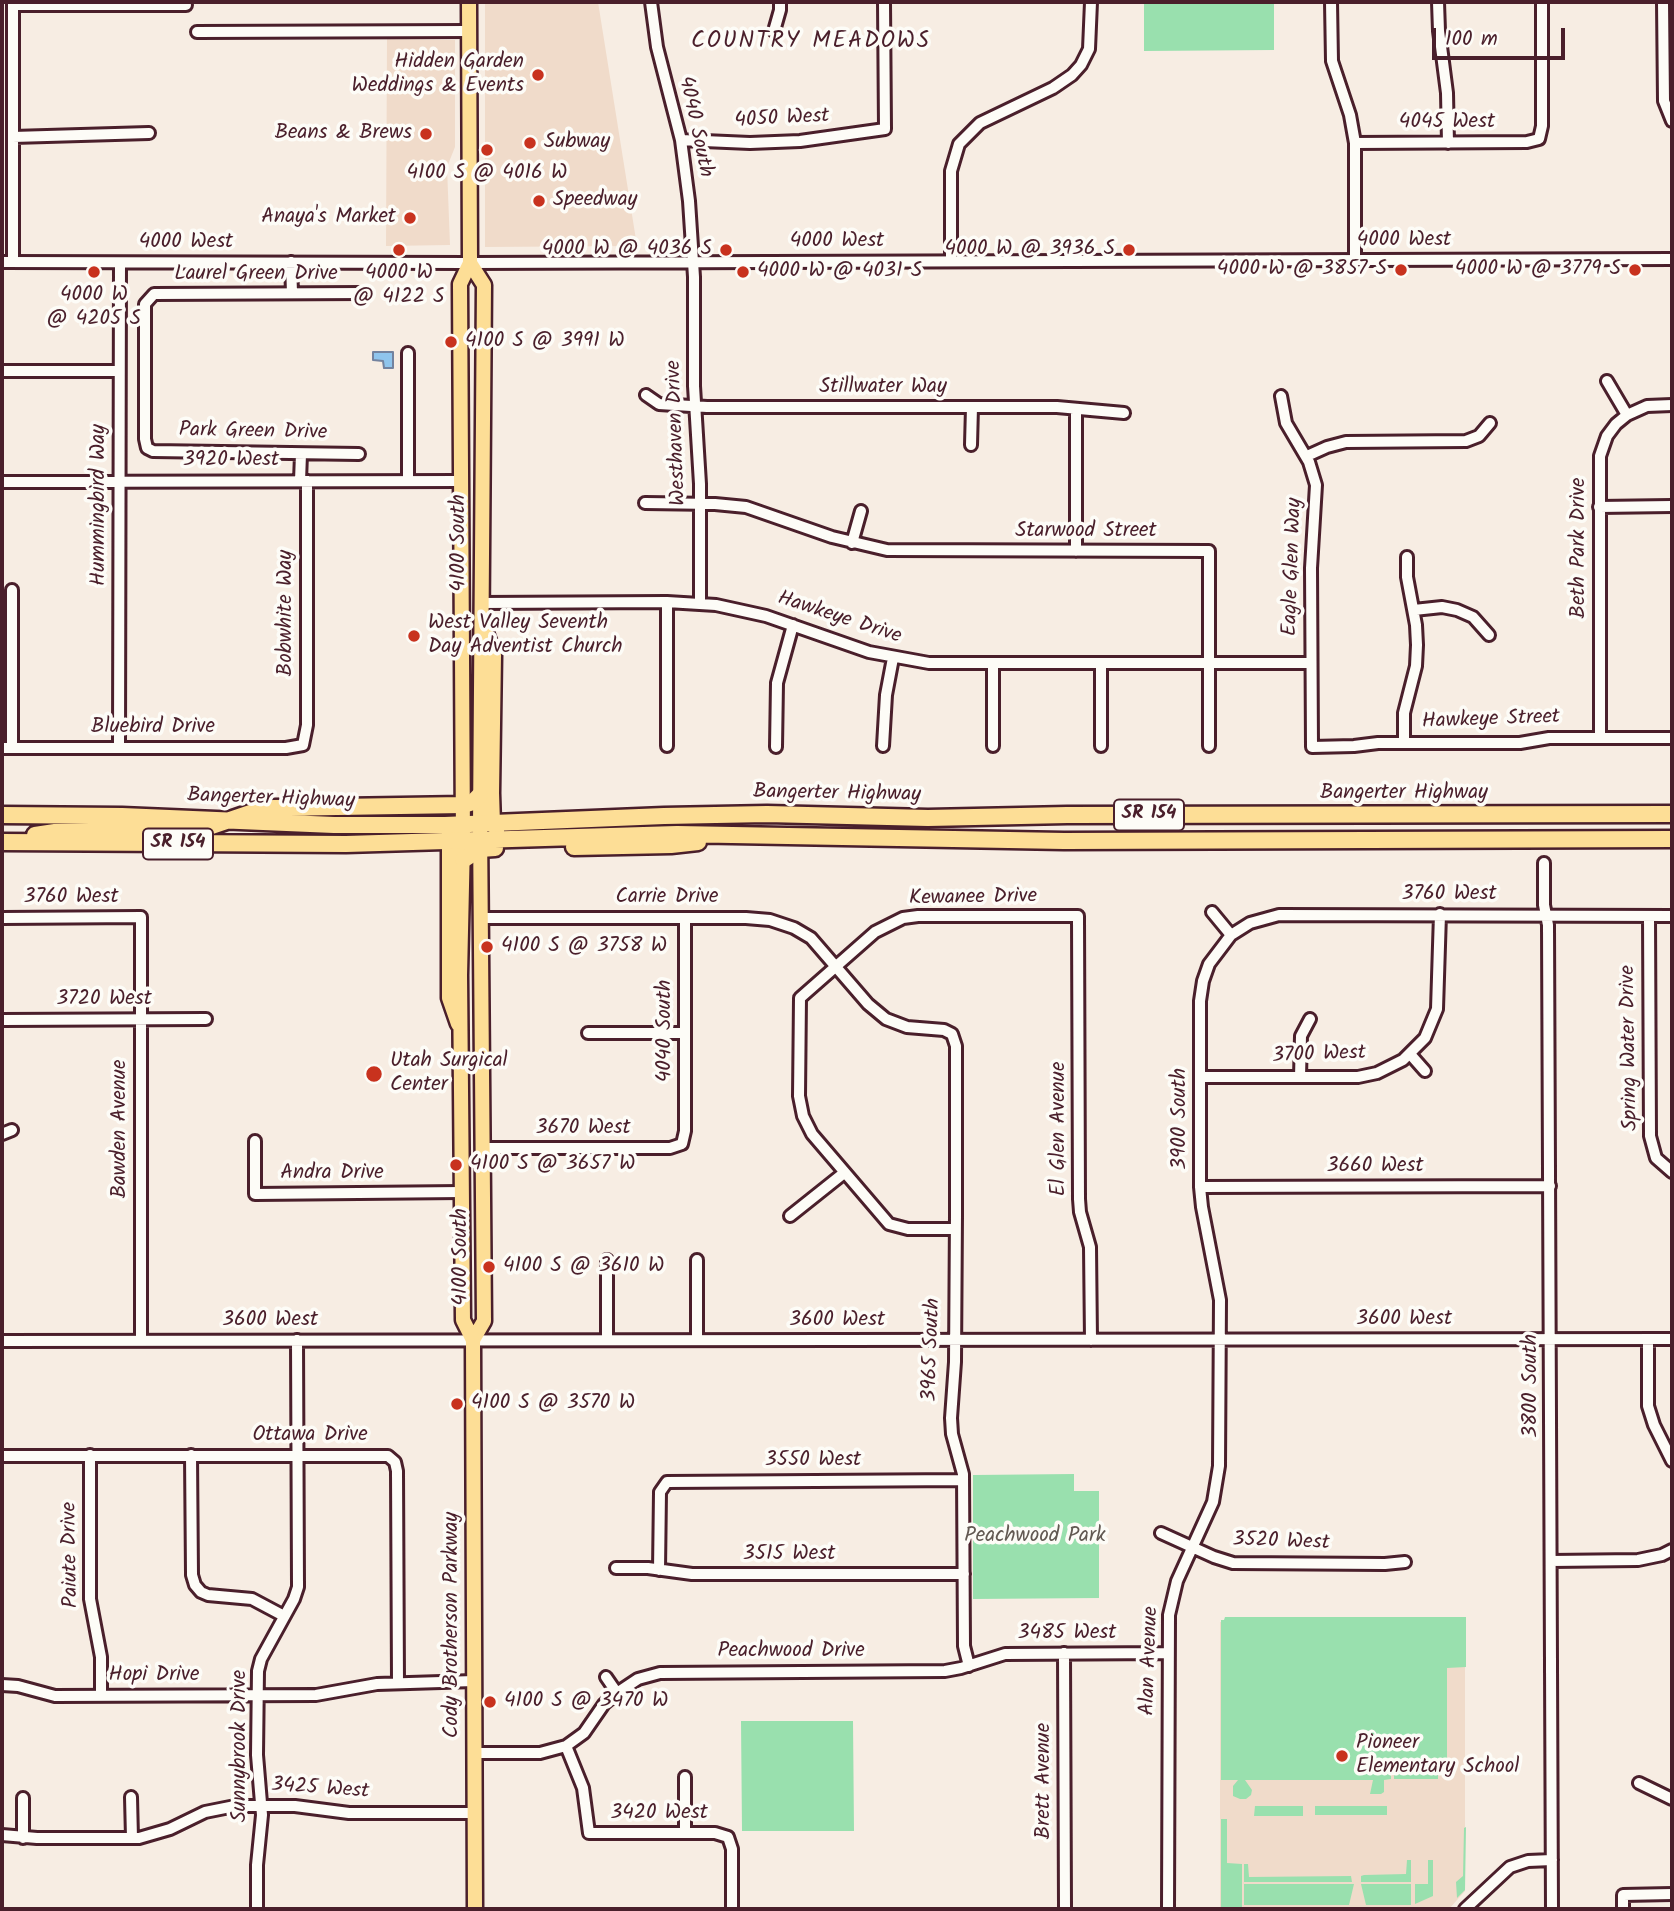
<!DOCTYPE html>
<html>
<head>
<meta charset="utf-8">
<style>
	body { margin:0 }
	#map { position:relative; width:1674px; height:1911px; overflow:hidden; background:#f7ede3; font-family:Kalam,sans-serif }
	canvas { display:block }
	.frame { position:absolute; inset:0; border:4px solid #4a1f2b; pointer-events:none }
	.scale { position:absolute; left:1432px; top:28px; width:133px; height:32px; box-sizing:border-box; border:4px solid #4a1f2b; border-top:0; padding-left:9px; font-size:21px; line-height:24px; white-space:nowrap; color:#4a1f2b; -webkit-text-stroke:5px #fdfcf7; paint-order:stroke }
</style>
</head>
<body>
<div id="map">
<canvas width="1674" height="1911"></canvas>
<div class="frame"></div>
<div class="scale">100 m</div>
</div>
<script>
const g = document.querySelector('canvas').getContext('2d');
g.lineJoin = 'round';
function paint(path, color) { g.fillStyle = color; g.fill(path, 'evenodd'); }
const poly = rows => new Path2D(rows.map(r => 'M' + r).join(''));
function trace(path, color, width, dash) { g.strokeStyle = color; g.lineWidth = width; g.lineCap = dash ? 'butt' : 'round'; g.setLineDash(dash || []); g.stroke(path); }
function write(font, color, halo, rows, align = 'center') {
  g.font = font + ' Kalam,sans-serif'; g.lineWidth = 7; g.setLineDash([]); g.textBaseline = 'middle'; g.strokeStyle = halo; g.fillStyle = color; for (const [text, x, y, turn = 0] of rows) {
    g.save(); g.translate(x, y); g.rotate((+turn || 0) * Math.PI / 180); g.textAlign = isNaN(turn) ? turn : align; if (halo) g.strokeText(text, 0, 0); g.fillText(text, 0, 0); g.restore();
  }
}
paint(poly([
	[485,2,598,2,637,246,485,247],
	[387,39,455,40,455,147,447,167,450,245,386,246],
	[1220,1622,1465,1622,1465,1891,1449,1909,1220,1909]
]), '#f0dbca');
paint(poly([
	[1144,2,1274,2,1274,50,1144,51],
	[1074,1474,1074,1491,1099,1491,1099,1598,973,1599,973,1475],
	[1225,1617,1466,1617,1466,1667,1447,1668,1447,1759,1438,1759,1438,1779,1394,1779,1394,1774,1391,1774,1391,1779,1384,1780,1384,1792,1381,1794,1370,1794,1373,1780,1245,1780,1252,1790,1251,1795,1246,1799,1240,1799,1233,1796,1233,1786,1238,1780,1221,1780,1221,1620,1224,1620],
	[741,1721,853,1721,854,1831,742,1831],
	[1255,1806,1303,1806,1303,1816,1254,1816],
	[1315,1806,1387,1806,1387,1815,1315,1815],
	[1221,1819,1227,1819,1227,1863,1242,1864,1242,1909,1221,1909],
	[1466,1827,1465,1890,1457,1898,1456,1882,1463,1876,1464,1828],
	[1407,1860,1411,1860,1411,1882,1361,1882,1361,1876,1364,1875,1406,1874],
	[1428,1860,1433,1860,1433,1896,1415,1904,1415,1884,1428,1884],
	[1244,1864,1248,1864,1249,1877,1351,1876,1352,1882,1244,1882],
	[1244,1884,1354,1884,1349,1905,1244,1905],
	[1361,1884,1411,1884,1411,1905,1366,1905]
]), '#99e0ae');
const water = poly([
	[373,352,393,352,393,368,384,368,383,361,373,360,373,352]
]);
paint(water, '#8fc5ed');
trace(water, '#73839f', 2);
const minor = poly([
	[13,2,13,262],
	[651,2,657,47,681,140,689,201,694,277,694,386,700,484,700,603],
	[1331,2,1332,61,1350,115,1355,143,1355,260],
	[1438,2,1439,31,1447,93,1448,143],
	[1663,2,1664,101,1672,121],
	[13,5,186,5],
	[774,31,780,10,780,2],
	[197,32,469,31],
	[13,137,149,133],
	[681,140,750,143,800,141,885,129,884,2],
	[1355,143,1527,142,1539,139,1542,126,1542,2],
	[951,261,951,171,959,144,980,123,1053,88,1072,75,1081,65,1089,49,1091,2],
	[2,262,470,263,1672,259],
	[291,262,292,293],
	[408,353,408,481],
	[2,371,119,371],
	[1607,381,1627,415],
	[646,395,659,404,707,407,1057,407,1124,413],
	[1281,396,1286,423,1309,462,1316,485,1311,568,1312,747,1354,746,1378,743,1520,743,1549,738,1672,738],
	[1076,409,1076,551],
	[971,445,972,407],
	[359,454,153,451,147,448,145,439,145,304,154,294,365,293],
	[1307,456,1327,447,1346,442,1466,441,1479,436,1490,423],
	[300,481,301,454],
	[2,482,461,481],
	[645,503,715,504,746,507,832,537,887,550,1209,551,1209,746],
	[1599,507,1672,506],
	[852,543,861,511],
	[667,602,667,746],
	[481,603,667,602,716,605,766,616,869,652,929,663,1311,663],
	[1414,610,1442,607,1457,610,1473,617,1489,635],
	[1101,664,1101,746],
	[1600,738,1600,456,1607,436,1616,424,1627,415,1647,406,1672,405],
	[1404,743,1404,713,1416,666,1417,645,1416,625,1407,577,1407,557],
	[883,746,886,695,893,658],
	[993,746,993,664],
	[119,747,120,263],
	[776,747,777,683,793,625],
	[2,748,286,748,303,745,307,725,307,481],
	[12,748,12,590],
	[1544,863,1544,905,1548,925,1552,1909],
	[1212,912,1231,935],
	[1649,916,1650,1136,1656,1158,1672,1172],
	[2,918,141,917,141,1341],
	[482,918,746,918,770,920,794,928,811,938,868,1004,886,1019,907,1027,944,1030,952,1034,956,1046,956,1215,955,1362,951,1418,952,1434,963,1474,964,1646,969,1666],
	[2,1020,206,1019],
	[588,1033,685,1033],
	[1410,1054,1425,1071],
	[1200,1077,1358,1077,1377,1073,1403,1060,1425,1038,1437,1009,1440,914],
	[1300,1077,1301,1036,1310,1019],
	[2,1134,12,1130],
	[255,1141,255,1194,462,1192],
	[483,1148,670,1148,682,1144,685,1131,685,918],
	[1200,1187,1550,1186],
	[790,1216,844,1173],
	[955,1229,908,1229,889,1224,812,1134,803,1116,799,1096,800,998,875,932,903,918,918,916,1078,916,1079,1199,1080,1212,1090,1247,1091,1340],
	[607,1260,607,1340],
	[697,1260,697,1340],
	[1648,1339,1648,1406,1654,1425,1672,1461],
	[2,1341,1672,1339],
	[90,1455,90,1599,101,1657,101,1696],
	[191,1455,192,1575,195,1585,201,1592,208,1595,252,1599,284,1616],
	[2,1456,388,1456,395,1462,397,1471,398,1683],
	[1161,1533,1214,1557,1233,1563,1385,1564,1405,1562],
	[1551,1561,1638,1560,1662,1555,1672,1550],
	[616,1568,648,1568,692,1574,964,1574],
	[659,1570,660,1492,667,1482,963,1480],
	[1064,1653,1065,1909],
	[606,1677,617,1693],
	[2,1685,18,1686,55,1696,316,1695,377,1684,474,1681],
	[566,1746,583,1788,589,1833,715,1833,728,1837,732,1849,732,1909],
	[474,1753,540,1753,566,1746,584,1733,604,1704,617,1693,638,1679,660,1673,945,1671,961,1668,1005,1654,1168,1653],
	[685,1777,685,1833],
	[1639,1783,1672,1799],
	[131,1797,132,1838],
	[2,1835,37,1838,139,1838,170,1829,205,1812,235,1806,295,1806,349,1813,474,1813],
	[23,1838,23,1798],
	[257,1909,257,1865,262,1815,257,1755,258,1671,261,1659,294,1599,298,1587,297,1340],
	[1168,1909,1169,1615,1177,1581,1213,1502,1219,1466,1220,1300,1202,1207,1200,1187,1200,1001,1203,981,1209,964,1231,935,1250,923,1279,915,1672,916],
	[1465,1909,1510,1867,1528,1861,1552,1860],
	[1623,1909,1623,1895,1672,1894]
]);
const major = poly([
	[469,2,470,263,460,284,463,841,460,975,463,1320,473,1340],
	[470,263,484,285,480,824,484,1321,473,1340,475,1909],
	[485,630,494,655,492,793,493,824,497,831],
	[449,832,449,998,458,1024]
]);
const highway = poly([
	[2,815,122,816,334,825,445,825,664,816,767,814,928,818,1067,815,1672,814],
	[35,835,55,832,187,831,203,829,259,810,274,808,463,805,473,802,480,795],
	[2,842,346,844,677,834,1064,841,1672,839],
	[574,847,671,845,698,842],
	[463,860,480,849,495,848]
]);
trace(minor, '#4a1f2b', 16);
trace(major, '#4a1f2b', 19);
trace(highway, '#4a1f2b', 21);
trace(minor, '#fdfcf7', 10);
trace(major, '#fdde96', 14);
trace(highway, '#fdde96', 16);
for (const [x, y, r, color] of [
	[538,75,7,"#c8321e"],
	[426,134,7,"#c8321e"],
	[530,143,7,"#c8321e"],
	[487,150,7,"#c8321e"],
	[539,201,7,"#c8321e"],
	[410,218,7,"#c8321e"],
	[399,250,7,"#c8321e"],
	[726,250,7,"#c8321e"],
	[1129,250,7,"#c8321e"],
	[1401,270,7,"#c8321e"],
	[1635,270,7,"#c8321e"],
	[94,272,7,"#c8321e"],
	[743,272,7,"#c8321e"],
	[451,342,7,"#c8321e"],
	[414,636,7,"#c8321e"],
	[487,947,7,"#c8321e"],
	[374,1074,9,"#c8321e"],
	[456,1165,7,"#c8321e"],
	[489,1267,7,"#c8321e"],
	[457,1404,7,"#c8321e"],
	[490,1702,7,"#c8321e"],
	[1342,1756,7,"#c8321e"]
]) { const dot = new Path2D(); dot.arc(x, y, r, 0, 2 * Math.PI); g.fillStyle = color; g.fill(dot); trace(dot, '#fdfcf7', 2.5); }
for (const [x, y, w] of [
	[1149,815,70],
	[178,844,70]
]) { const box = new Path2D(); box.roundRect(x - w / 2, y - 15.5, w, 31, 5); g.fillStyle = '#fdfcf7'; g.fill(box); trace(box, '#4a1f2b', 2); }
write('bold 19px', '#4a1f2b', null, [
	["SR 154",1149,815],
	["SR 154",178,844]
]);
write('21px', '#4a1f2b', '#fdfcf7', [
	["Hidden Garden",524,63,"right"],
	["Weddings & Events",524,87,"right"],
	["Beans & Brews",412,134,"right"],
	["Subway",544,143],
	["4100 S @ 4016 W",487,174,"center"],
	["Speedway",553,201],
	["Anaya's Market",396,218,"right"],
	["4000 W @ 4036 S",712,250,"right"],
	["4000 W @ 3936 S",1115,250,"right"],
	["4000 W @ 3857 S",1387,270,"right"],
	["4000 W @ 3779 S",1621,270,"right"],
	["4000 W @ 4031 S",757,272],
	["4000 W",399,274,"center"],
	["@ 4122 S",399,298,"center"],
	["4000 W",94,296,"center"],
	["@ 4205 S",94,320,"center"],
	["4100 S @ 3991 W",465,342],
	["West Valley Seventh",428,624],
	["Day Adventist Church",428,648],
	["4100 S @ 3758 W",501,947],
	["Utah Surgical",390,1062],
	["Center",390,1086],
	["4100 S @ 3657 W",470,1165],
	["4100 S @ 3610 W",503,1267],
	["4100 S @ 3570 W",471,1404],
	["4100 S @ 3470 W",504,1702],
	["Pioneer",1356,1744],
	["Elementary School",1356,1768]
], 'left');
write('21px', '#4a1f2b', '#fdfcf7', [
	["4050 West",782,120,-3],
	["4045 West",1447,123],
	["4040 South",694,127,78],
	["4000 West",1404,241],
	["4000 West",837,242],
	["4000 West",186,243],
	["Laurel Green Drive",256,275],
	["Stillwater Way",883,388],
	["Park Green Drive",253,433,1],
	["Westhaven Drive",678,433,-92],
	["3920 West",231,461],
	["Hummingbird Way",100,505,-90],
	["Starwood Street",1086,532],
	["4100 South",460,543,-90],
	["Beth Park Drive",1580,548,-90],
	["Eagle Glen Way",1294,567,-88],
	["Bobwhite Way",287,613,-90],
	["Hawkeye Drive",839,619,18],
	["Hawkeye Street",1491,721,-2],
	["Bluebird Drive",153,728],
	["Bangerter Highway",1404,794],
	["Bangerter Highway",837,795,1],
	["Bangerter Highway",271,800,2],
	["3760 West",1449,895],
	["3760 West",71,898],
	["Carrie Drive",667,898],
	["Kewanee Drive",973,899,-1],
	["3720 West",104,1000],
	["4040 South",666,1031,-90],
	["Spring Water Drive",1631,1048,-91],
	["3700 West",1319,1056,-2],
	["3900 South",1181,1119,-90],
	["Bawden Avenue",121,1129,-90],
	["3670 West",583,1129],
	["El Glen Avenue",1060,1129,-90],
	["3660 West",1375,1167],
	["Andra Drive",332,1174],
	["4100 South",462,1257,-90],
	["3600 West",1404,1320],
	["3600 West",270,1321],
	["3600 West",837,1321],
	["3965 South",933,1350,-88],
	["3800 South",1532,1386,-90],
	["Ottawa Drive",310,1436],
	["3550 West",813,1461],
	["3520 West",1281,1543,2],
	["Paiute Drive",72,1555,-91],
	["3515 West",789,1555],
	["Cody Brotherson Parkway",453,1625,-90],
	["3485 West",1067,1634],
	["Peachwood Drive",791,1652],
	["Alan Avenue",1151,1661,-88],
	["Hopi Drive",154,1676],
	["Sunnybrook Drive",241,1746,-90],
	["Brett Avenue",1045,1781,-90],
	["3425 West",320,1790,4],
	["3420 West",659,1814]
]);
write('21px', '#625952', '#fdfcf7', [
	["Peachwood Park",1035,1537]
]);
g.letterSpacing = '2px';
write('23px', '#4a1f2b', '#fdfcf7', [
	["COUNTRY MEADOWS",811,43]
]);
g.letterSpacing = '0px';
</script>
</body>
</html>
